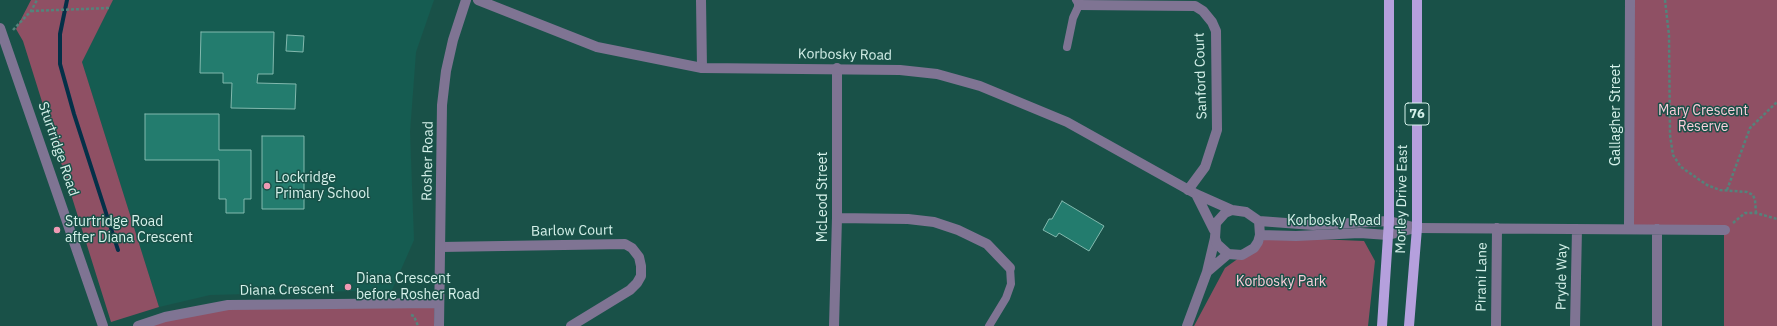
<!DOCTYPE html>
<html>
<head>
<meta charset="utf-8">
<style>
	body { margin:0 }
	canvas { display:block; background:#195148 }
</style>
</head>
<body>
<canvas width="1777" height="326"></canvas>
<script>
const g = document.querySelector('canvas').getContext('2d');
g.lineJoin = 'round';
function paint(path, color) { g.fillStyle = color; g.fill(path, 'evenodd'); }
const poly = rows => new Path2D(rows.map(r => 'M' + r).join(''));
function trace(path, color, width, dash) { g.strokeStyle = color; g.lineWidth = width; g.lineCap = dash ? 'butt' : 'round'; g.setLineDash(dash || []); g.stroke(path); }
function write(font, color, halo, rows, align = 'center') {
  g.font = font + ' "IBM Plex Sans",sans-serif'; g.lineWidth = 3; g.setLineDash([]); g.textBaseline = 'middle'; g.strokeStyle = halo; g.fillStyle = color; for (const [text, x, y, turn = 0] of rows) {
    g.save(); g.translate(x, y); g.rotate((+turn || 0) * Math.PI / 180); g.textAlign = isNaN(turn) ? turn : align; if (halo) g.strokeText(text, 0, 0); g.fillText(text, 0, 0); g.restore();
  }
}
paint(poly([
	[113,0,434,0,416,52,410,132,414,240,392,290,210,295,159,307,82,62]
]), '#155c51');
paint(poly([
	[31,0,113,0,82,62,159,307,111,322,23,41,16,29],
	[1630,0,1777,0,1777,326,1724,326,1724,230,1629,229],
	[1268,237,1364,241,1375,261,1368,326,1194,326,1225,268],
	[435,302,434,326,138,326,235,304]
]), '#8f5064');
trace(poly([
	[67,0,60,34,60,64,74,114,118,250]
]), '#043048', 4);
const building = poly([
	[201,32,274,32,273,74,258,74,257,83,296,84,295,109,231,108,232,83,223,83,223,73,200,73,201,32],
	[287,35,304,36,303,52,286,51,287,35],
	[145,114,219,114,219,150,251,150,251,199,244,199,244,213,226,213,226,199,219,199,219,160,145,160,145,114],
	[262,136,304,136,304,209,262,209,262,136],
	[1062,201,1104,226,1089,251,1059,233,1056,237,1043,230,1049,219,1052,219,1062,201]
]);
paint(building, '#237c6e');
trace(building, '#82b9ae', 1);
trace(poly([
	[1665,0,1669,35,1670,135,1673,155,1681,167,1707,185,1720,190,1747,192,1753,195,1755,200,1756,213],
	[31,11,109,8],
	[13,30,31,11,37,0],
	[1727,190,1750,128,1777,102],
	[1733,223,1745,213,1756,213,1777,219],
	[411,315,414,316,418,326]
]), '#54837b', 2.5, [3, 2]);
trace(poly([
	[1067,47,1073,18,1079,5,1076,0],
	[989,326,1006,298,1011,284,1010,268]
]), '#7f7493', 8);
trace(poly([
	[701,0,702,68],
	[1079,5,1195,6,1203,11,1212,22,1216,31,1217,130,1205,167,1188,190],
	[0,28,103,326],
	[837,218,908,219,934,222,958,230,987,244,1010,268],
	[1417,228,1725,230],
	[1629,229,1630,0],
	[1657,229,1657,326],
	[441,247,625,244,632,248,639,257,641,266,641,276,637,283,630,290,571,326],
	[1207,272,1228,254],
	[834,326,837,218,837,68],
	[1187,326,1207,272,1215,238],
	[1496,326,1497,228],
	[1575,326,1577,229]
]), '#7f7493', 10);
trace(poly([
	[478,0,597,47,702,68,900,70,937,74,980,86,1067,122,1196,194,1232,210],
	[1196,194,1214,230],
	[1232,210,1246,212,1259,221,1260,235,1258,242,1254,248,1242,255,1228,254,1217,244,1215,238,1216,223,1225,213,1232,210],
	[1259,221,1313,225,1389,221,1417,228],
	[1260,235,1296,236,1360,233,1388,235,1415,228],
	[138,326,165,317,228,305,439,303],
	[439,326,442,105,446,71,453,40,466,0]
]), '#7f7493', 10);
trace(poly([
	[1382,326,1389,221,1389,0],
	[1409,326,1417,228,1417,0]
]), '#b5a0dd', 10);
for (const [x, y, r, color] of [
	[267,186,4,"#f09ab4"],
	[57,230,4,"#f09ab4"],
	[348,287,4,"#f09ab4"]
]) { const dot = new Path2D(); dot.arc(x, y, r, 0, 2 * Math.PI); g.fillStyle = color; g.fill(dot); trace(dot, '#195148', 1.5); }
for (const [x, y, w] of [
	[1417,114,24]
]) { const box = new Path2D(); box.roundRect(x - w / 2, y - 11, w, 22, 3); g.fillStyle = '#195148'; g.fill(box); trace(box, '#d5f1ea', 1); }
write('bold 13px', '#d5f1ea', null, [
	["76",1417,114]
]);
write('14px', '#d5f1ea', '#195148', [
	["Korbosky Road",845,55,1],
	["Sanford Court",1201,76,-92],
	["Gallagher Street",1616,115,-90],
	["Sturtridge Road",58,149,71],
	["Rosher Road",428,161,-89],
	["McLeod Street",823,197,-90],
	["Morley Drive East",1402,199,-89],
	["Korbosky Road",1334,221],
	["Barlow Court",572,231,-1],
	["Pirani Lane",1482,277,-89],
	["Pryde Way",1562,277,-89],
	["Diana Crescent",287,290,-1]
]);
write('14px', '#fbcdda', '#195148', [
	["Mary Crescent",1703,111],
	["Reserve",1703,127],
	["Korbosky Park",1281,282]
]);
write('14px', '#d5f1ea', '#195148', [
	["Lockridge",275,178],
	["Primary School",275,194],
	["Sturtridge Road",65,222],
	["after Diana Crescent",65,238],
	["Diana Crescent",356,279],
	["before Rosher Road",356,295]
], 'left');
</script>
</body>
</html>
